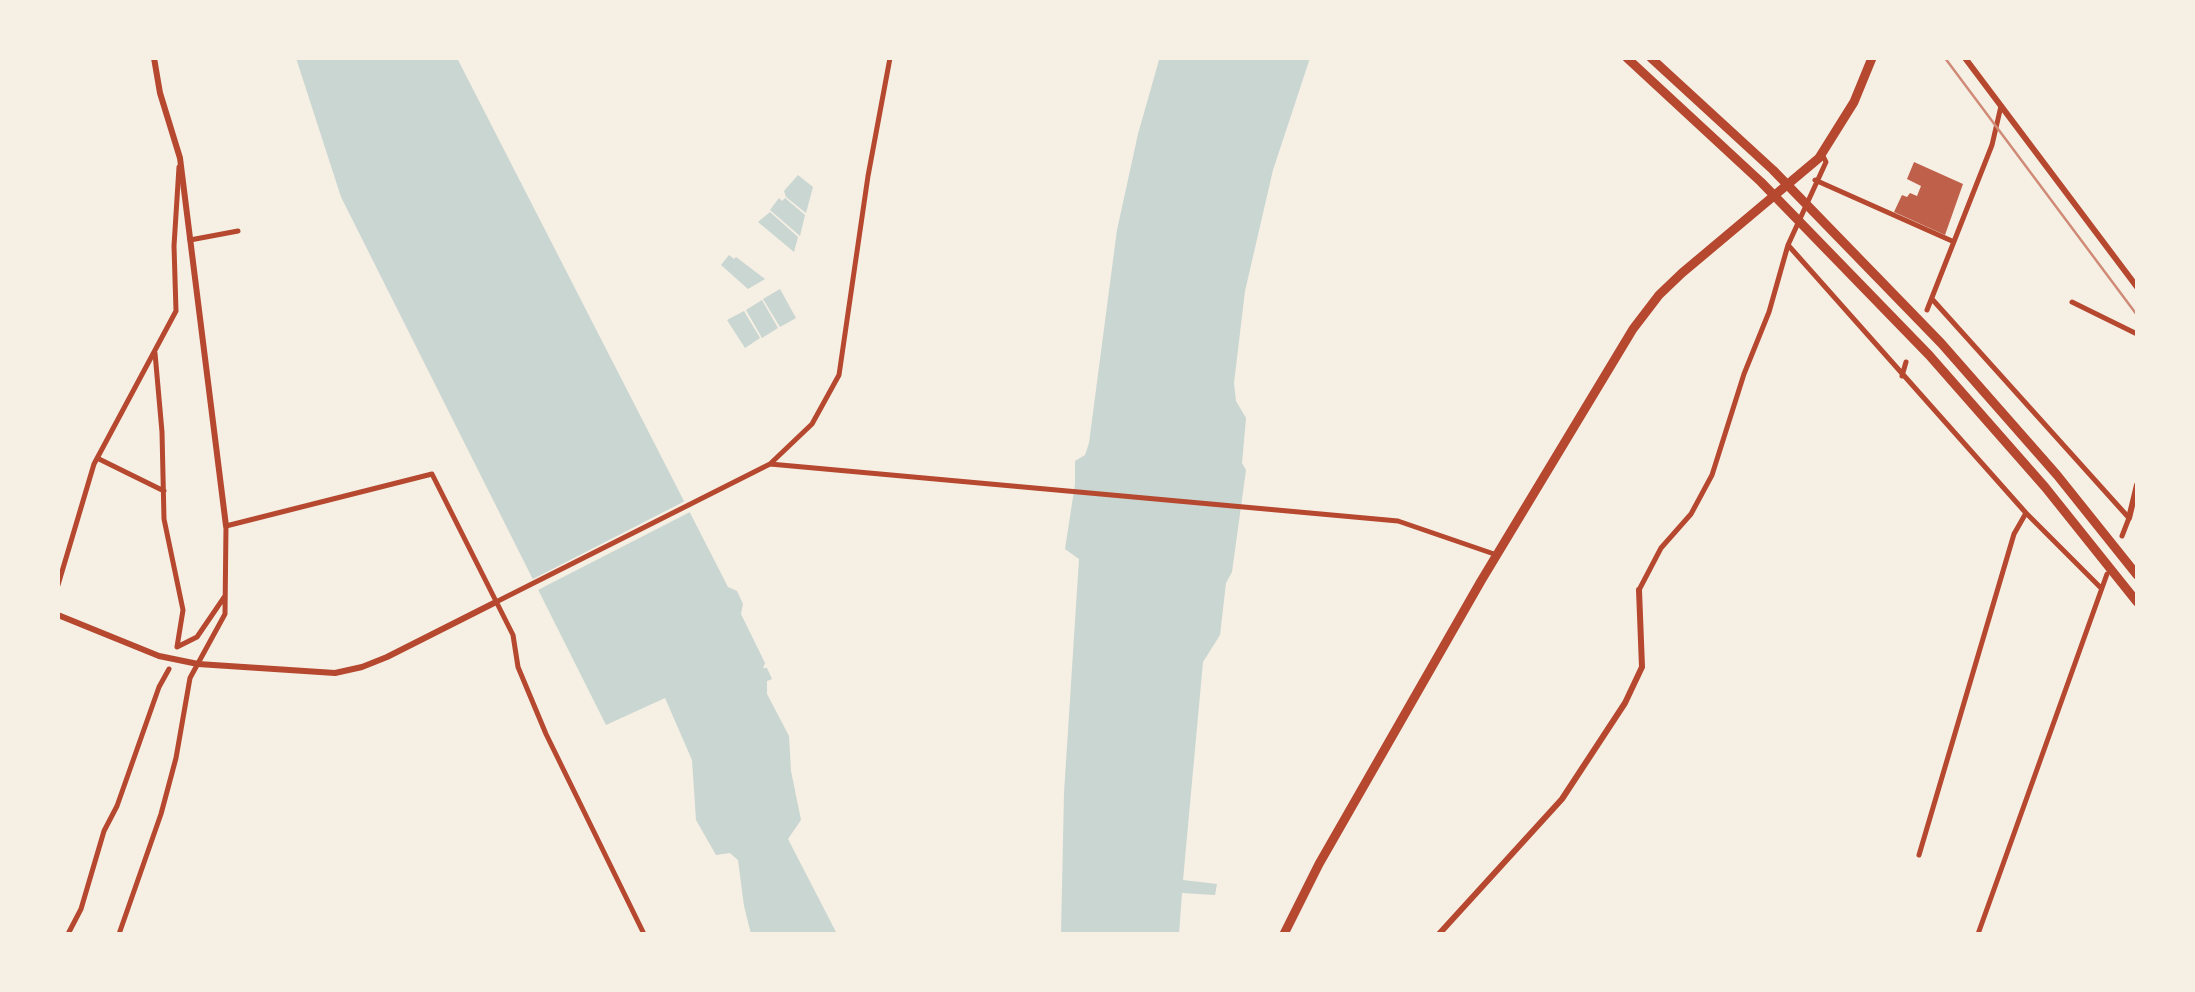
<!DOCTYPE html>
<html>
<head>
<meta charset="utf-8">
<style>
	body { margin:0 }
	#map { position:relative; width:2195px; height:992px; overflow:hidden; background:#f6efe4; font-family:"PT Sans Narrow",sans-serif }
	canvas { display:block }
	.frame { position:absolute; inset:0; border:60px solid #f6efe4; pointer-events:none }
</style>
</head>
<body>
<div id="map">
<canvas width="2195" height="992"></canvas>
<div class="frame"></div>
</div>
<script>
const g = document.querySelector('canvas').getContext('2d');
g.lineJoin = 'round';
function paint(path, color) { g.fillStyle = color; g.fill(path, 'evenodd'); }
const poly = rows => new Path2D(rows.map(r => 'M' + r).join(''));
function trace(path, color, width, dash) { g.strokeStyle = color; g.lineWidth = width; g.lineCap = dash ? 'butt' : 'round'; g.setLineDash(dash || []); g.stroke(path); }
paint(poly([
	[296,58,457,58,728,587,737,591,743,604,741,614,765,663,763,668,767,668,772,679,767,681,767,694,789,736,791,771,801,820,788,839,837,934,751,934,744,906,738,860,730,853,716,855,696,820,692,760,665,698,606,725,341,197],
	[1164,58,1310,58,1273,170,1245,291,1234,383,1236,401,1246,418,1242,463,1246,470,1232,572,1226,583,1220,635,1203,662,1183,880,1217,884,1215,895,1182,893,1179,934,1061,934,1064,793,1079,559,1065,549,1075,484,1075,461,1085,455,1089,443,1117,230,1138,134,1159,60],
	[798,175,813,187,806,213,786,197,784,191],
	[779,198,782,201,785,198,805,215,800,236,770,210],
	[770,212,798,237,794,252,758,222],
	[729,255,734,259,736,257,765,279,748,289,721,265],
	[780,289,796,318,780,327,763,299],
	[762,300,778,328,762,338,746,310],
	[744,311,760,338,745,348,727,320]
]), '#c9d6d2');
paint(poly([
	[687,500,692,511,534,592,529,581]
]), '#f6efe4');
paint(poly([
	[1914,162,1963,184,1945,235,1894,212,1902,195,1907,197,1910,193,1917,196,1921,186,1907,179]
]), '#bf614a');
trace(poly([
	[1815,180,1952,241],
	[190,240,238,231],
	[1788,245,2026,513,2101,588],
	[1932,299,2129,518,2122,536],
	[2072,302,2137,334],
	[1927,310,1992,145,2001,106],
	[155,353,162,432,164,519,183,610,177,647],
	[1902,376,1906,362],
	[97,458,164,491],
	[770,464,1398,521,1497,555],
	[58,585,94,464,176,311,174,246,179,167],
	[1639,590,1661,548,1691,514,1712,475,1744,374,1769,312,1788,245,1826,162,1822,154],
	[496,602,770,464,812,424,839,375,868,176,890,58],
	[177,647,197,637,225,596],
	[1919,855,2014,534,2026,513],
	[68,934,81,909,104,831,117,806,159,687,169,669],
	[119,934,161,814,176,758,190,678,225,614,226,526,432,474,513,635,518,667,546,734,644,934],
	[1978,934,2107,574]
]), '#b5482f', 5);
trace(poly([
	[154,58,160,93,180,158,226,526],
	[1965,58,2137,287],
	[2129,518,2137,485],
	[58,615,159,656,198,664,335,673,362,667,387,657,496,602],
	[1439,934,1562,799,1625,703,1642,667,1639,590]
]), '#b5482f', 6);
trace(poly([
	[1284,934,1319,864,1481,581,1633,329,1659,295,1682,273,1819,158,1854,102,1872,58]
]), '#b5482f', 9);
trace(poly([
	[1627,58,1761,182,1929,355,2045,487,2137,602],
	[1651,58,1773,170,1941,343,2057,475,2137,575]
]), '#b5482f', 9);
trace(poly([
	[1945,58,2137,315]
]), '#cf8b77', 2.5);
</script>
</body>
</html>
